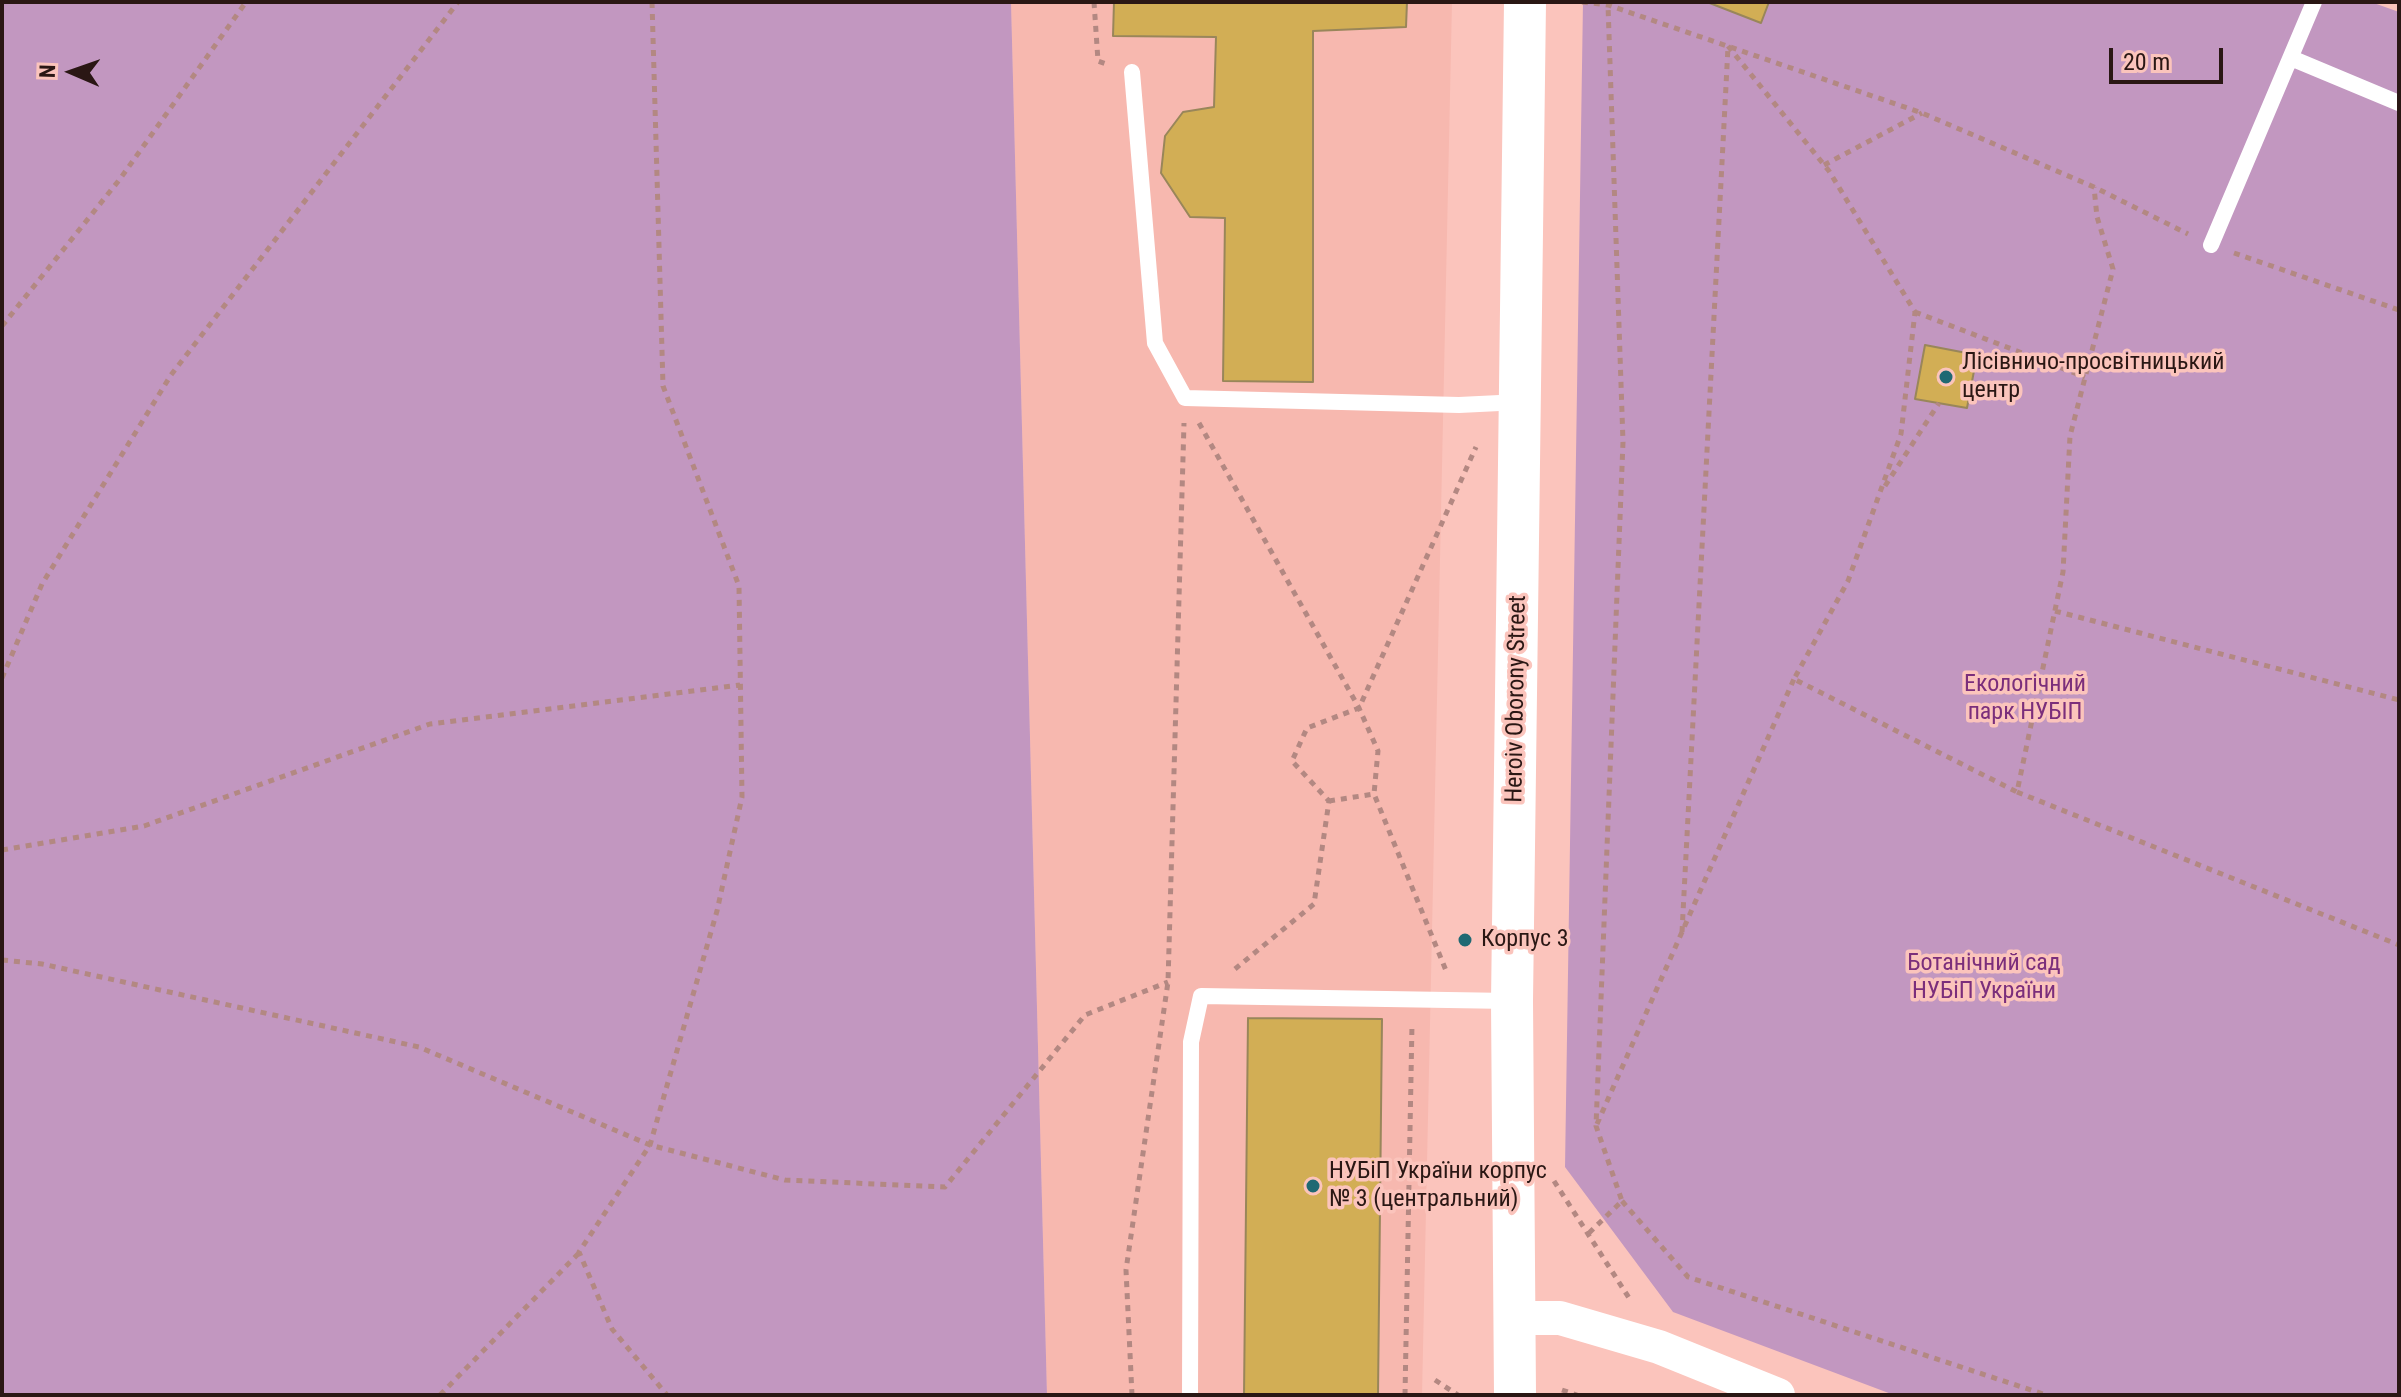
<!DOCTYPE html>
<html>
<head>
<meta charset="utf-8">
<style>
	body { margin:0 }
	#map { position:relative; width:2401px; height:1397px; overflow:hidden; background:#fbc4bc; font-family:"Roboto Condensed",sans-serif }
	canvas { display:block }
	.frame { position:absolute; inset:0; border:4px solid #2a1714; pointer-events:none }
	.north { position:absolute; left:32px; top:32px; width:80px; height:80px; -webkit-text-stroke:6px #fbc4bc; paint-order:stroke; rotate:272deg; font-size:22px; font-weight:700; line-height:32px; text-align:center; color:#2a1714 }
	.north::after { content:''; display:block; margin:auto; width:28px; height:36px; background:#2a1714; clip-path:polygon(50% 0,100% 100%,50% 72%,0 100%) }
	.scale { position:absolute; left:2109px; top:48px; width:114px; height:36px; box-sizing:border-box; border:4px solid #2a1714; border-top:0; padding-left:10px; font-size:24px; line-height:28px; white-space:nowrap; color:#2a1714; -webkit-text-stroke:6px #fbc4bc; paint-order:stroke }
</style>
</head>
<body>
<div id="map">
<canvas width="2401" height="1397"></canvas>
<div class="frame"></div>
<div class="north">N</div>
<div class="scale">20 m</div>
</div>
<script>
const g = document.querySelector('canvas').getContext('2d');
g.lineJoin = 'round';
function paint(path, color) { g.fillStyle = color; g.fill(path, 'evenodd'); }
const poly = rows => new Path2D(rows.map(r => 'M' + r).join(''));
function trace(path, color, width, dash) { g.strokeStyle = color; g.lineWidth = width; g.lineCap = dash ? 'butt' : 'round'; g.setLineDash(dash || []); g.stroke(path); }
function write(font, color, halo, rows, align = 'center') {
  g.font = font + ' "Roboto Condensed",sans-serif'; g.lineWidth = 7; g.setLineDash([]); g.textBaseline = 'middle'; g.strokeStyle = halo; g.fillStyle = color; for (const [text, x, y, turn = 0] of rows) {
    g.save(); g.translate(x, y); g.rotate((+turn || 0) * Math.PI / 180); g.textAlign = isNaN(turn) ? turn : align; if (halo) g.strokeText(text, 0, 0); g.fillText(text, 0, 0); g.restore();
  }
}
paint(poly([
	[1011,2,1452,2,1422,1395,1047,1395]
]), '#f7b8af');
paint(poly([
	[2,2,1011,2,1047,1395,2,1395],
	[1583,2,2371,2,2399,12,2399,1395,1894,1395,1673,1312,1565,1167]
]), '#c297c0');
const building = poly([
	[1114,2,1407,2,1406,27,1313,31,1313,382,1223,381,1225,218,1190,217,1161,173,1165,136,1183,112,1214,107,1216,37,1113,36,1114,2],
	[1707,2,1769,2,1761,23,1707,2],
	[1925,345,1977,355,1967,408,1915,399,1925,345],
	[1248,1018,1382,1019,1378,1395,1244,1395,1248,1018]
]);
paint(building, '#d2ae55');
trace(building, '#99865a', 2);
trace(poly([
	[652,2,663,386,739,586,742,797,717,911,650,1145,579,1252,612,1329,667,1395],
	[1094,2,1098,61,1109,65],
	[1582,2,1608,5,1922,113,2094,187,2188,234],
	[1728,46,1829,171,1915,312,1901,434,1848,581,1794,679,2017,792,2063,572,2070,436,2113,269,2097,217,2094,187],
	[1824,165,1922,113],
	[2234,253,2399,310],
	[1915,312,2085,377],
	[2,326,120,179,246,2],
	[1199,423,1359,708,1378,751,1374,794,1447,973],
	[1885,486,1939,403],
	[2055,611,2399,700],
	[2,678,42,584,171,375,458,2],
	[2017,792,2399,945],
	[1329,801,1374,794],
	[2,850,144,826,430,724,740,685],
	[1682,932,1728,47],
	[2,960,42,964,419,1047,650,1145,785,1180,945,1187,1085,1015,1168,982],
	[1235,969,1314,904,1329,801,1292,761,1307,728,1359,708,1476,447],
	[1597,1124,1794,679],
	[1554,1181,1631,1301],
	[1622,1201,1688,1277,2046,1395],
	[1589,1233,1622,1201,1596,1126,1623,442,1608,5],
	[1435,1380,1458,1395],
	[1562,1390,1577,1395],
	[440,1395,579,1253],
	[1132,1395,1126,1270,1168,982,1184,423],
	[1405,1395,1412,1024]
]), '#b38882', 5, [6, 6]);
trace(poly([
	[2291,58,2399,103],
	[1132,72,1155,343,1185,398,1459,405,1520,402],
	[2211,245,2314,2],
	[1190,1395,1191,1042,1201,996,1510,1001]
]), '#fff', 16);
trace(poly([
	[1515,1318,1560,1318,1659,1347,1778,1395]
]), '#fff', 34);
trace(poly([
	[1515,1395,1512,1001,1525,2]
]), '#fff', 42);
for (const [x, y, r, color] of [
	[1946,377,8,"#1f6973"],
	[1465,940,8,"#1f6973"],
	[1313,1186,8,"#1f6973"]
]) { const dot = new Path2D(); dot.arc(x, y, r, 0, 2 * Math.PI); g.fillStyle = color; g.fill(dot); trace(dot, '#fbc4bc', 3); }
write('24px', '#2a1714', '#fbc4bc', [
	["Лісівничо-просвітницький",1962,363],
	["центр",1962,391],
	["Корпус 3",1481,940],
	["НУБіП України корпус",1329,1172],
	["№ 3 (центральний)",1329,1200]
], 'left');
write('24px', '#7b2e7b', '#fbc4bc', [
	["Екологічний",2025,685],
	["парк НУБІП",2025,713],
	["Ботанічний сад",1984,964],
	["НУБіП України",1984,992]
]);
write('24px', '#2a1714', '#fbc4bc', [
	["Heroiv Oborony Street",1517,699,-89]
]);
</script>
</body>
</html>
